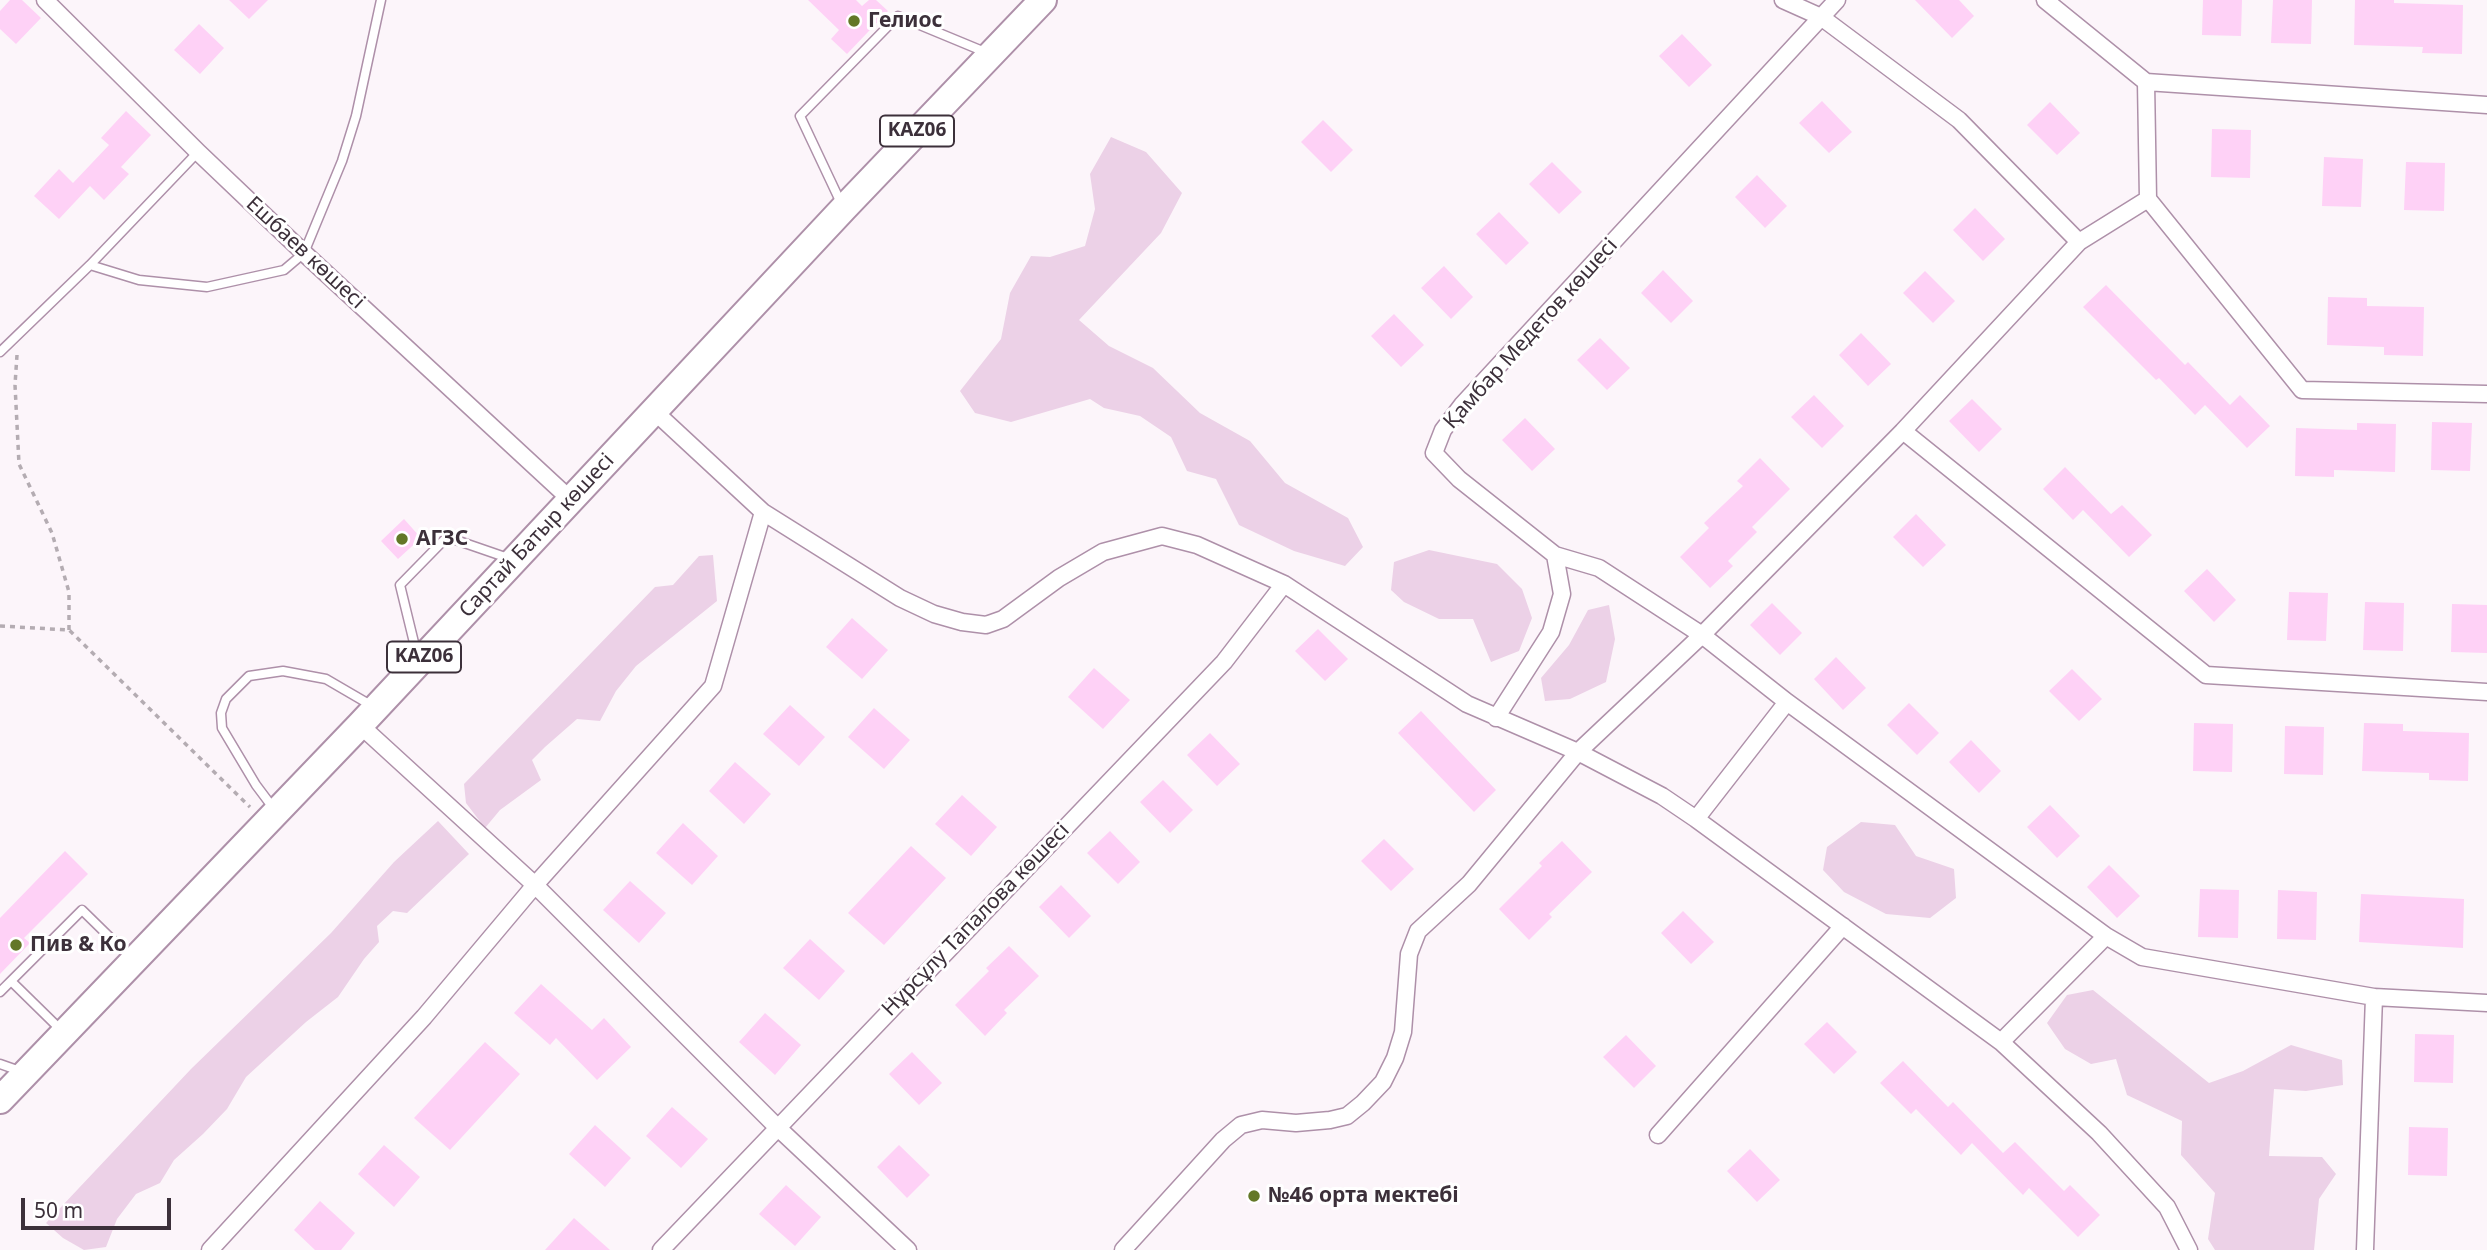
<!DOCTYPE html>
<html>
<head>
<meta charset="utf-8">
<style>
	body { margin:0 }
	#map { position:relative; width:2487px; height:1250px; overflow:hidden; background:#fcf5fa; font-family:"Noto Sans",sans-serif }
	canvas { display:block }
	.scale { position:absolute; left:21px; top:1198px; width:150px; height:32px; box-sizing:border-box; border:4px solid #3c303a; border-top:0; padding-left:9px; font-size:21px; line-height:24px; white-space:nowrap; color:#3c303a; -webkit-text-stroke:5px #fff; paint-order:stroke }
</style>
</head>
<body>
<div id="map">
<canvas width="2487" height="1250"></canvas>
<div class="scale">50 m</div>
</div>
<script>
const g = document.querySelector('canvas').getContext('2d');
g.lineJoin = 'round';
function paint(path, color) { g.fillStyle = color; g.fill(path, 'evenodd'); }
const poly = rows => new Path2D(rows.map(r => 'M' + r).join(''));
function trace(path, color, width, dash) { g.strokeStyle = color; g.lineWidth = width; g.lineCap = dash ? 'butt' : 'round'; g.setLineDash(dash || []); g.stroke(path); }
function write(font, color, halo, rows, align = 'center') {
  g.font = font + ' "Noto Sans",sans-serif'; g.lineWidth = 6; g.setLineDash([]); g.textBaseline = 'middle'; g.strokeStyle = halo; g.fillStyle = color; for (const [text, x, y, turn = 0] of rows) {
    g.save(); g.translate(x, y); g.rotate((+turn || 0) * Math.PI / 180); g.textAlign = isNaN(turn) ? turn : align; if (halo) g.strokeText(text, 0, 0); g.fillText(text, 0, 0); g.restore();
  }
}
paint(poly([
	[1111,137,1146,152,1182,193,1161,233,1079,320,1109,346,1153,368,1200,413,1250,441,1285,483,1348,518,1363,547,1345,566,1294,551,1239,525,1216,479,1187,471,1171,437,1140,416,1104,408,1090,399,1011,422,975,413,960,391,1001,339,1010,293,1031,256,1050,257,1085,246,1095,209,1090,174],
	[1429,550,1497,564,1522,589,1532,618,1519,651,1491,662,1473,619,1439,619,1404,602,1391,590,1394,562],
	[713,555,717,601,636,666,616,691,600,721,577,719,545,747,532,760,541,780,500,810,485,828,466,803,464,784,655,587,673,585,699,556],
	[1609,605,1615,639,1606,682,1570,699,1545,701,1541,678,1569,645,1588,610],
	[438,821,469,854,407,913,393,911,377,926,379,942,364,959,338,997,306,1022,246,1077,227,1109,203,1134,174,1160,160,1183,136,1194,117,1219,106,1247,84,1250,63,1238,46,1223,191,1069,331,933,394,862],
	[1861,822,1895,825,1916,856,1954,869,1956,898,1930,918,1886,914,1844,892,1823,870,1827,847],
	[2093,990,2209,1083,2243,1071,2291,1045,2342,1060,2343,1085,2306,1091,2274,1089,2269,1156,2322,1157,2336,1174,2319,1199,2314,1250,2215,1250,2208,1239,2215,1193,2181,1155,2182,1121,2127,1095,2116,1059,2091,1064,2065,1049,2047,1023,2067,995]
]), '#ecd1e7');
paint(poly([
	[10,0,22,0,41,18,16,44,0,29,0,11],
	[229,0,268,0,249,19],
	[808,0,856,0,862,6,869,0,876,0,888,11,847,54,831,39,839,30],
	[1915,0,1959,0,1974,16,1952,38],
	[2203,0,2242,0,2241,36,2202,35],
	[2273,0,2312,0,2311,44,2271,43],
	[2355,0,2394,0,2394,3,2463,5,2462,54,2422,53,2423,47,2354,45],
	[199,24,224,48,200,74,174,50],
	[1682,34,1712,65,1689,87,1659,56],
	[1822,101,1852,132,1829,153,1799,123],
	[2050,102,2080,133,2057,155,2027,125],
	[126,111,151,135,121,167,129,174,104,200,90,186,59,219,34,196,59,169,73,183,109,145,101,138],
	[1323,120,1353,150,1331,172,1301,142],
	[2212,129,2251,130,2250,178,2211,177],
	[2324,157,2363,159,2361,207,2322,206],
	[1552,162,1582,192,1559,214,1529,184],
	[2406,162,2445,163,2444,211,2404,210],
	[1757,175,1787,206,1765,228,1735,197],
	[1975,208,2005,239,1983,261,1953,230],
	[1499,212,1529,243,1506,265,1476,234],
	[1444,266,1473,297,1451,319,1421,288],
	[1663,270,1693,301,1671,323,1641,293],
	[1925,271,1955,301,1933,323,1903,293],
	[2106,285,2185,365,2188,362,2230,405,2240,395,2270,426,2247,448,2205,405,2195,415,2159,378,2156,380,2083,307],
	[2328,297,2367,298,2367,306,2424,307,2423,356,2384,355,2384,347,2327,345],
	[1394,314,1424,345,1401,367,1371,336],
	[1861,333,1891,364,1868,386,1839,355],
	[1600,338,1630,368,1607,390,1577,360],
	[1814,395,1844,426,1822,448,1791,417],
	[1972,399,2002,429,1979,452,1949,421],
	[1525,418,1555,449,1532,471,1502,440],
	[2432,422,2472,423,2470,471,2431,470],
	[2357,423,2396,424,2395,472,2334,470,2334,477,2295,476,2296,428,2357,430],
	[1760,458,1790,489,1752,527,1757,532,1728,561,1733,566,1710,588,1680,557,1709,528,1704,523,1743,486,1737,481],
	[2065,467,2111,514,2122,505,2152,535,2129,557,2083,510,2073,520,2043,489],
	[1916,514,1946,545,1923,567,1893,537],
	[404,519,421,538,398,559,381,541],
	[2207,569,2236,600,2214,622,2184,591],
	[2289,592,2328,593,2326,641,2287,640],
	[2365,602,2404,603,2403,651,2363,650],
	[1772,603,1802,633,1780,655,1750,625],
	[2452,604,2487,605,2487,653,2451,652],
	[852,618,888,650,862,679,826,647],
	[1318,629,1348,659,1325,681,1295,651],
	[1836,657,1866,688,1843,710,1814,679],
	[1094,668,1130,700,1103,729,1068,697],
	[2072,669,2102,699,2079,721,2049,691],
	[1909,703,1939,733,1917,755,1887,725],
	[790,705,825,737,799,766,763,734],
	[874,708,910,740,884,769,848,737],
	[1421,711,1496,790,1474,812,1398,733],
	[2194,723,2233,724,2232,772,2193,771],
	[2364,723,2403,724,2403,731,2469,733,2468,781,2429,780,2429,773,2362,771],
	[2285,726,2324,727,2323,775,2284,774],
	[1210,733,1240,764,1217,786,1187,755],
	[1971,740,2001,771,1979,793,1949,762],
	[735,762,771,794,744,824,709,791],
	[1163,780,1193,810,1170,833,1140,802],
	[962,795,997,827,971,856,935,824],
	[2050,805,2080,836,2057,858,2027,827],
	[683,823,718,856,692,885,656,853],
	[1110,831,1140,862,1118,884,1087,853],
	[1384,839,1414,869,1391,891,1361,861],
	[1562,841,1592,872,1549,914,1552,917,1529,940,1499,909,1542,866,1539,863],
	[911,846,946,878,884,945,848,913],
	[65,851,88,874,24,938,30,943,0,974,0,918],
	[2109,865,2140,896,2117,918,2087,887],
	[630,881,666,913,639,943,603,910],
	[1061,885,1091,916,1069,938,1039,907],
	[2200,889,2239,890,2238,938,2198,937],
	[2278,890,2317,892,2316,940,2277,939],
	[2361,894,2464,899,2463,948,2359,942],
	[1683,911,1714,942,1691,964,1661,933],
	[810,939,845,971,819,1000,783,968],
	[1009,946,1039,976,1004,1010,1007,1013,985,1036,955,1005,989,971,986,968],
	[541,984,592,1030,604,1018,631,1047,597,1080,556,1038,550,1045,514,1013],
	[765,1013,801,1045,775,1075,739,1042],
	[1827,1022,1857,1052,1834,1074,1804,1044],
	[2415,1034,2454,1035,2453,1083,2414,1082],
	[1626,1035,1656,1066,1634,1088,1603,1057],
	[485,1042,520,1074,450,1150,414,1118],
	[912,1052,942,1083,919,1105,889,1074],
	[1903,1061,1948,1107,1953,1102,2003,1153,2015,1142,2064,1191,2070,1185,2100,1215,2078,1237,2029,1188,2023,1195,1972,1143,1961,1155,1916,1109,1911,1114,1880,1083],
	[672,1107,708,1139,681,1168,646,1136],
	[595,1125,631,1158,605,1187,569,1154],
	[2409,1127,2448,1128,2447,1176,2408,1175],
	[384,1145,420,1177,394,1207,358,1174],
	[899,1145,930,1175,907,1198,877,1167],
	[1750,1149,1780,1180,1757,1202,1727,1171],
	[786,1185,821,1217,795,1246,759,1214],
	[320,1201,355,1233,341,1250,315,1250,294,1230],
	[574,1218,610,1250,545,1250]
]), '#fed1f6');
const service = poly([
	[841,203,800,116,898,16,985,52],
	[90,265,139,280,207,287,284,270,304,253,342,161,356,116,381,0],
	[0,352,90,265,198,152],
	[417,655,400,585,447,537,508,558],
	[274,809,256,785,222,728,221,713,226,699,249,676,283,671,326,679,374,707],
	[0,992,11,981],
	[62,1031,11,981,82,910,132,959],
	[0,1064,20,1071]
]);
const minor = poly([
	[45,0,198,152,304,253,571,500],
	[1783,0,1821,17,1959,120,2079,242,1903,431,2206,675,2487,692],
	[2045,0,2146,82,2148,199,2302,390,2487,394],
	[2146,82,2487,105],
	[2079,242,2148,199],
	[654,411,763,512,900,598,934,614,962,622,986,625,1003,619,1059,578,1103,552,1162,536,1197,545,1284,584,1467,704,1578,752,1662,796,1696,819,2001,1042,2099,1133,2167,1207,2189,1250],
	[1903,431,1702,635,1787,702,2106,936,2142,957,2374,997],
	[1496,718,1551,632,1562,594,1555,555,1459,479,1434,453,1443,430,1462,405,1837,0],
	[360,725,535,885,777,1127,908,1250],
	[1696,819,1787,702],
	[2001,1042,2106,936],
	[1658,1135,1843,926],
	[210,1250,424,1017,535,885,713,686,763,512],
	[661,1250,1224,662,1284,584],
	[1123,1250,1223,1140,1241,1125,1262,1120,1296,1123,1330,1120,1347,1116,1363,1103,1383,1082,1395,1058,1403,1032,1409,954,1418,931,1469,884,1578,752,1702,635,1599,568,1555,555],
	[2365,1250,2374,997,2487,1003]
]);
const trunk = poly([
	[0,1100,360,725,844,208,1043,0]
]);
trace(service, '#ae90a9', 11);
trace(minor, '#ae90a9', 19);
trace(trunk, '#ae90a9', 30);
trace(poly([
	[17,355,15,385,19,464,52,533,69,592,69,630],
	[0,626,69,630,250,807]
]), '#b4acb2', 3.5, [5, 5]);
trace(service, '#fff', 8);
trace(minor, '#fff', 16);
trace(trunk, '#fff', 26);
for (const [x, y, r, color] of [
	[854,21,7,"#637727"],
	[402,539,7,"#637727"],
	[16,945,7,"#637727"],
	[1254,1196,7,"#637727"]
]) { const dot = new Path2D(); dot.arc(x, y, r, 0, 2 * Math.PI); g.fillStyle = color; g.fill(dot); trace(dot, '#fff', 2.5); }
for (const [x, y, w] of [
	[917,131,74],
	[424,657,74]
]) { const box = new Path2D(); box.roundRect(x - w / 2, y - 15.5, w, 31, 5); g.fillStyle = '#fff'; g.fill(box); trace(box, '#3c303a', 2); }
write('bold 19px', '#3c303a', null, [
	["KАZ06",917,131],
	["KАZ06",424,657]
]);
write('bold 21px', '#3c303a', '#fff', [
	["Гелиос",868,21],
	["АГЗС",416,539],
	["Пив & Ко",30,945],
	["№46 орта мектебі",1268,1196]
], 'left');
write('21px', '#3c303a', '#fff', [
	["Ешбаев көшесі",305,253,43],
	["Қамбар Медетов көшесі",1531,334,-48],
	["Сартай Батыр көшесі",537,536,-47],
	["Нұрсұлу Тапалова көшесі",976,920,-46]
]);
</script>
</body>
</html>
